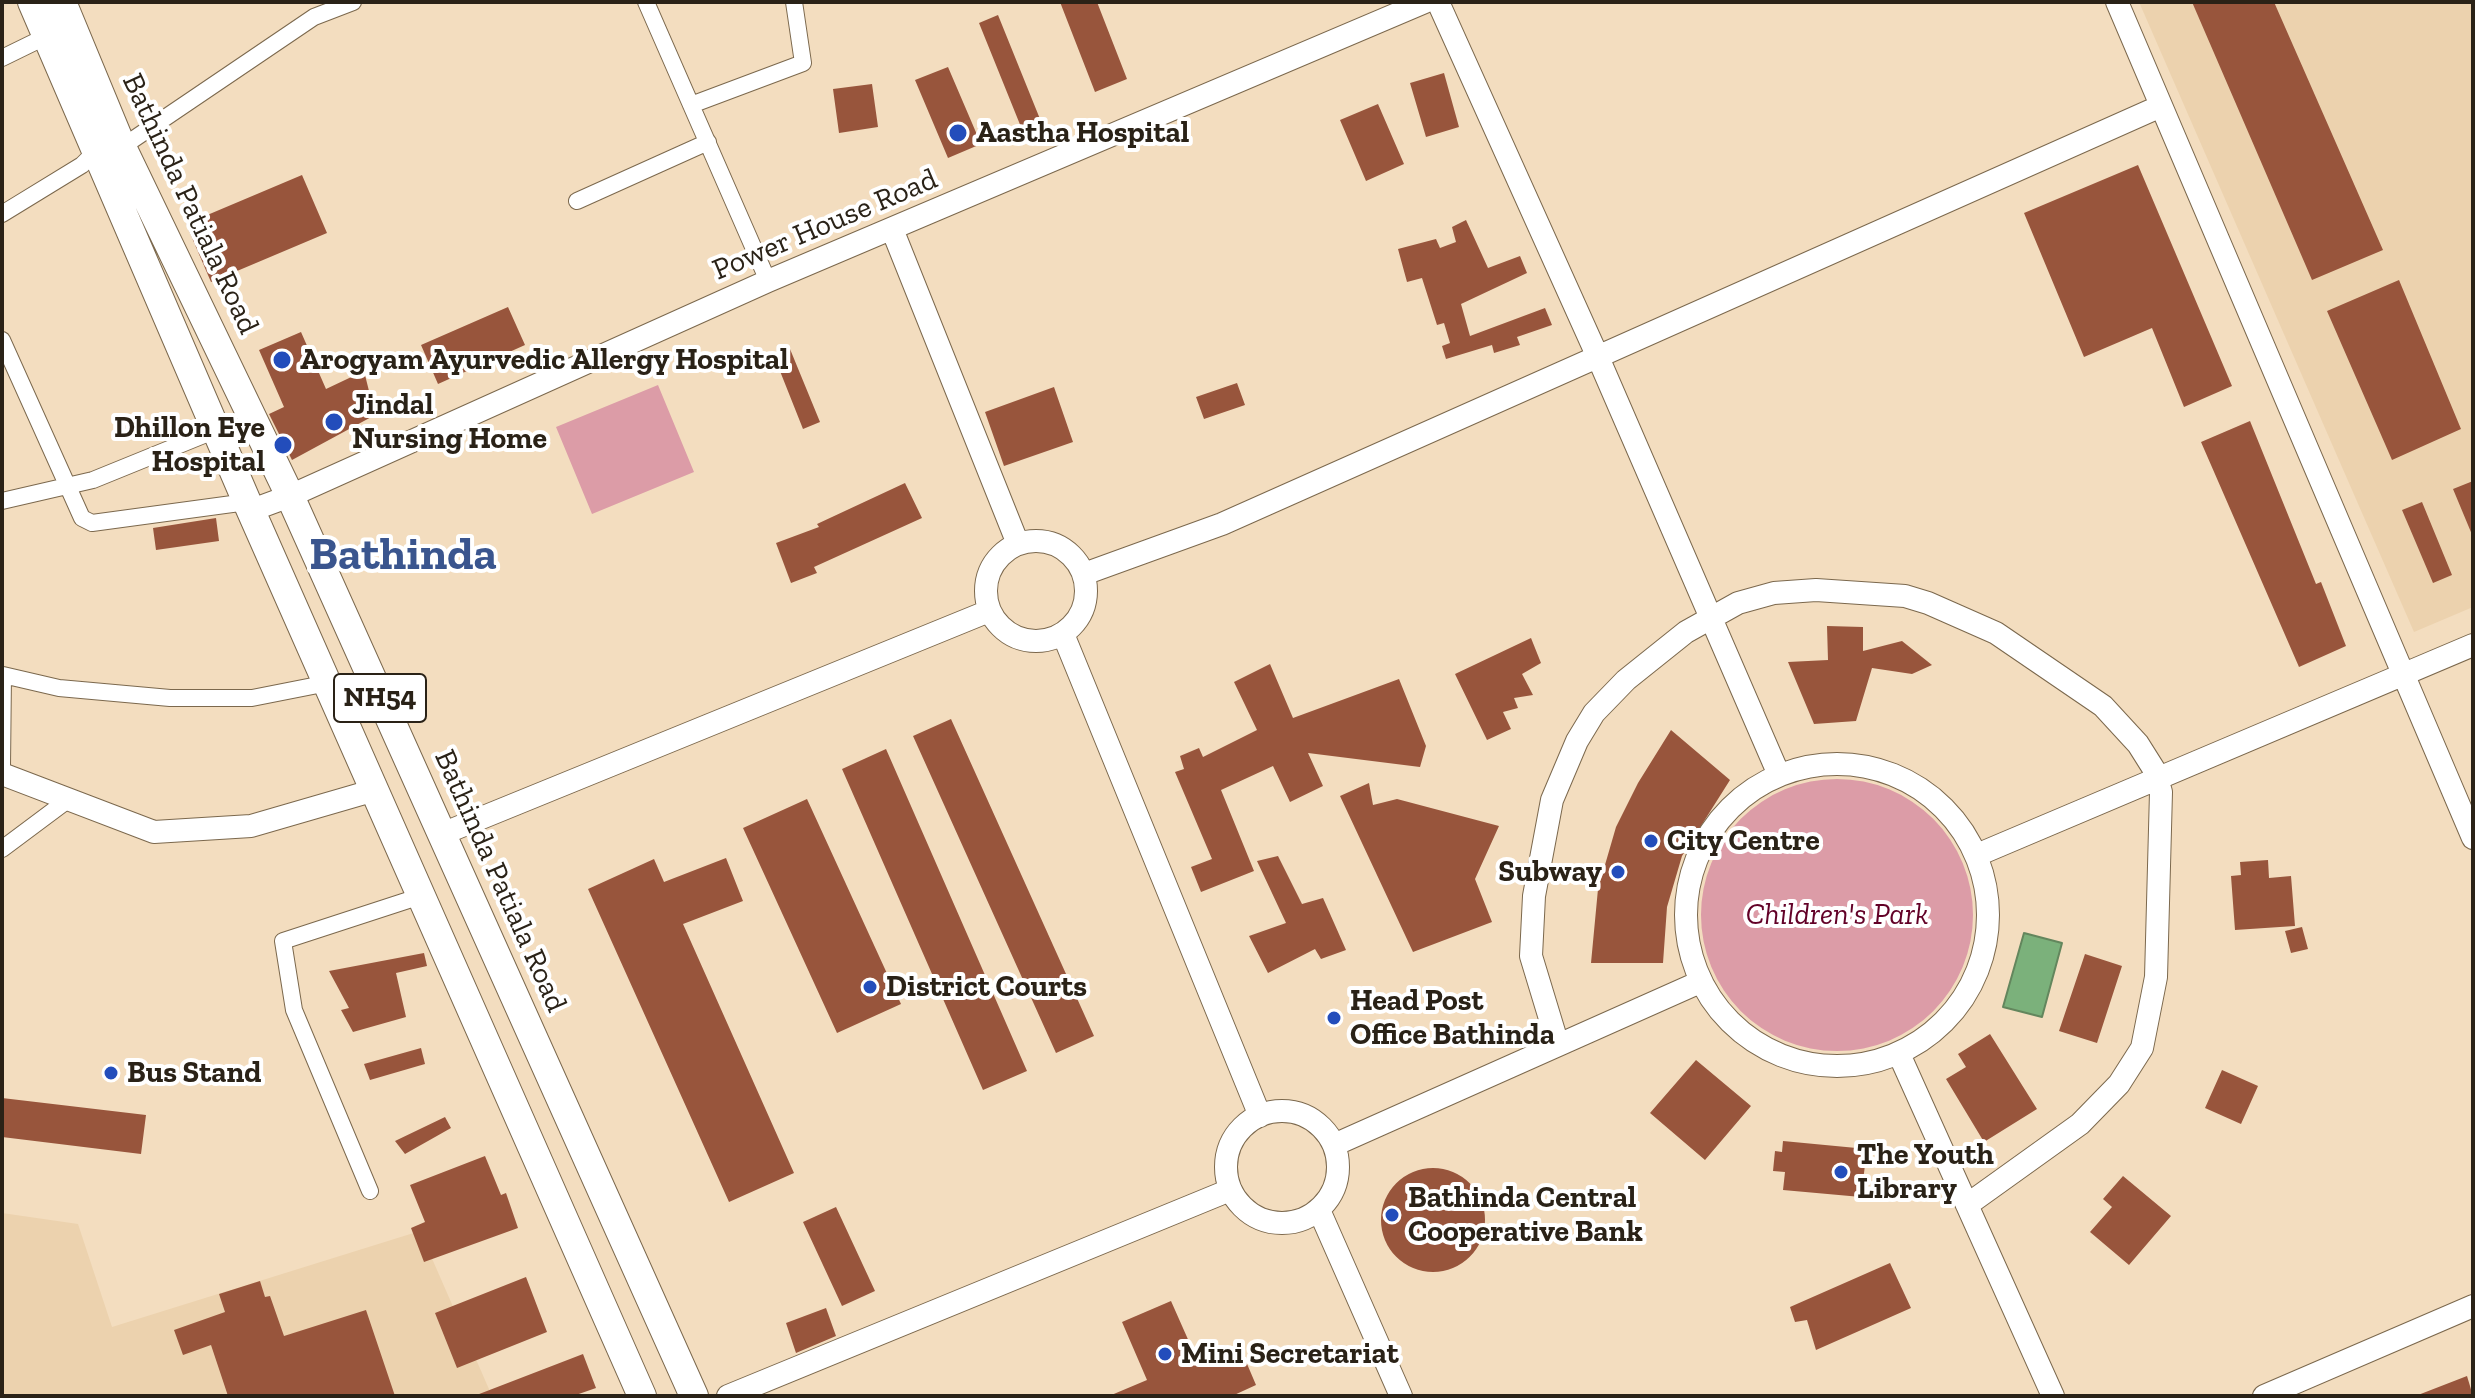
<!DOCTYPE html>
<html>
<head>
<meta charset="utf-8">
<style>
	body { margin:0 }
	#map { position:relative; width:2475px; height:1398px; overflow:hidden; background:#f3ddbf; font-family:"Zilla Slab",serif }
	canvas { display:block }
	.frame { position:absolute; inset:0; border:4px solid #2a2217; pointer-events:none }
</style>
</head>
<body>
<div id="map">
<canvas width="2475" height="1398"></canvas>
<div class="frame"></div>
</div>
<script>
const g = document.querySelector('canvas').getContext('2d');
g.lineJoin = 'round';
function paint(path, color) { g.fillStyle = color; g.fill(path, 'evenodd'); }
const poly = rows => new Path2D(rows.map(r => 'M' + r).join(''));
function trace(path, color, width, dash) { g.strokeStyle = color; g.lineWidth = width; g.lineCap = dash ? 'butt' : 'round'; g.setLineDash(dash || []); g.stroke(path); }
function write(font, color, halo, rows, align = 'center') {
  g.font = font + ' "Zilla Slab",serif'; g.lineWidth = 8; g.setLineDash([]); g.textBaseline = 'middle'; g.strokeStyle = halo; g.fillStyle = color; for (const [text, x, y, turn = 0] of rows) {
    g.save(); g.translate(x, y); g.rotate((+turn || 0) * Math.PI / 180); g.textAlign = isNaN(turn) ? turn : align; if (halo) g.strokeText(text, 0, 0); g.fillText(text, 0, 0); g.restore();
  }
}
paint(poly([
	[2139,2,2470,2,2473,10,2473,607,2414,632],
	[2,1213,78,1224,112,1327,420,1231,492,1396,2,1396]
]), '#ecd2ae');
paint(poly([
	[658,385,694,472,592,514,556,427],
	'1701 915a136 136 0 1 1 272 0a136 136 0 1 1-272 0Z'
]), '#dc9ca7');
const water = poly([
	[2024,933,2062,943,2042,1017,2003,1007,2024,933]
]);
paint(water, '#7bb17b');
trace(water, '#63865d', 2);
paint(poly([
	[1060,2,1097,2,1127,79,1095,92],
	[2192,2,2274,2,2383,250,2312,280],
	[998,15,1040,119,1021,127,979,23],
	[948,67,981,144,948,158,915,80],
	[1444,73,1459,127,1426,137,1410,83],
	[872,84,878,127,839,133,833,89],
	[1378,104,1404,164,1366,181,1340,120],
	[2138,165,2232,386,2184,407,2152,328,2084,357,2024,213],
	[302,175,327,233,211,282,186,224],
	[1466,220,1488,268,1520,256,1527,273,1461,304,1470,336,1545,308,1552,325,1517,337,1520,345,1494,353,1492,345,1446,359,1442,346,1450,343,1444,323,1437,325,1422,278,1407,282,1398,249,1436,239,1440,248,1456,242,1452,227],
	[2399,280,2461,429,2392,460,2327,311],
	[508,307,525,345,438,384,421,345],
	[301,332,326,389,364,371,375,415,292,460,269,414,284,407,259,350],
	[790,349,820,422,803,429,774,356],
	[1237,383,1245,405,1204,419,1196,397],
	[1054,387,1073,442,1004,466,985,412],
	[2250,421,2316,584,2321,582,2346,646,2299,667,2201,442],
	[2473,481,2473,537,2453,489],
	[905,483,922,518,814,567,817,573,791,583,776,543,819,527,817,524],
	[2422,502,2452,575,2433,583,2402,510],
	[216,518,219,541,156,550,153,528],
	[1827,626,1863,627,1863,651,1902,641,1932,665,1912,674,1872,668,1856,721,1814,724,1788,662,1828,660],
	[1531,638,1541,663,1522,674,1533,695,1514,698,1518,708,1503,712,1511,729,1487,740,1455,674],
	[1270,664,1293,718,1399,679,1426,746,1420,767,1308,753,1323,786,1290,802,1273,766,1221,790,1254,871,1201,892,1191,867,1212,859,1175,772,1184,769,1180,756,1199,748,1203,757,1257,730,1234,682],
	[951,719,1094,1036,1056,1053,913,736],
	[1671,730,1730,780,1682,856,1667,907,1663,963,1591,963,1598,889,1616,827,1638,783],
	[886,749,1027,1071,983,1090,842,769],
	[1369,783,1373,805,1397,799,1499,826,1475,879,1492,922,1413,952,1340,796],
	[807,799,901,1004,837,1033,743,828],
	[1278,856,1302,904,1323,898,1346,950,1321,959,1315,949,1268,973,1249,936,1286,923,1257,861],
	[726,858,743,901,683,924,794,1173,729,1202,588,889,654,859,664,882],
	[2268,860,2269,878,2291,876,2295,926,2235,930,2231,876,2241,875,2240,862],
	[2302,927,2308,949,2291,953,2285,931],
	[424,953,427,966,396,973,406,1017,353,1032,341,1010,349,1008,329,971],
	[2085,954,2122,966,2097,1043,2059,1031],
	[1990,1034,2037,1109,1984,1142,1946,1079,1966,1067,1958,1054],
	[421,1048,425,1064,370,1080,364,1064],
	[1696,1060,1751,1106,1705,1160,1650,1113],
	[2222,1070,2258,1086,2241,1124,2205,1108],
	[2,1098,146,1115,141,1154,2,1137],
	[445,1117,451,1128,405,1154,395,1141],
	[1783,1141,1867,1149,1861,1197,1783,1190,1785,1172,1773,1171,1775,1151,1782,1152],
	[485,1156,501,1195,506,1193,518,1228,424,1262,411,1228,425,1222,410,1185],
	'1381 1220a52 52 0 1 1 104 0a52 52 0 1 1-104 0Z',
	[2123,1176,2171,1216,2129,1265,2090,1232,2112,1207,2103,1199],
	[836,1207,875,1291,842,1306,803,1222],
	[1890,1263,1911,1308,1816,1350,1807,1320,1795,1322,1790,1307],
	[526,1277,547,1332,457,1368,435,1313],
	[260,1281,265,1297,270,1296,284,1336,366,1310,395,1396,228,1396,211,1345,183,1355,174,1330,225,1312,219,1294],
	[1171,1301,1198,1362,1239,1345,1256,1385,1232,1396,1109,1396,1147,1380,1122,1322],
	[826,1308,836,1336,796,1353,786,1323],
	[583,1354,596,1388,573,1396,474,1396],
	[2467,1376,2473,1396,2418,1396,2418,1395]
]), '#98553c');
const street = poly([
	[646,2,768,281],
	[2,58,47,36],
	[691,105,803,63,794,2],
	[122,147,314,17,353,2],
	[577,201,708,142],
	[2,214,82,165,96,151],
	[2,340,82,518,92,523,247,502],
	[2,501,93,480,216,430],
	[2,766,3,675,59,688,170,698,252,698,328,683],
	[2,849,69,799],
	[370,1191,294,1010,283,941,421,896]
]);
const secondary = poly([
	[1438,2,1597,355,1779,775],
	[2117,2,2473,838],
	[892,229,1018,544],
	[252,510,290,496,768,281,1425,2],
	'986 591a50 50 0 1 1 100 0a50 50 0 1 1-100 0Z',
	[1084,574,1222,524,2161,106],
	[1063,634,1260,1116],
	'1686 915a151 151 0 1 1 302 0a151 151 0 1 1-302 0Z',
	[2,774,154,832,251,826,375,790],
	[442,834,989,611],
	[1977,855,2473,645],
	[1558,1045,1531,956,1534,896,1552,800,1577,741,1594,713,1626,680,1686,632,1738,603,1774,593,1816,590,1905,596,1928,603,1996,633,2103,706,2138,744,2155,771,2161,792,2156,977,2142,1048,2119,1084,2080,1124,1967,1205],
	[1899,1054,2053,1396],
	'1226 1167a56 56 0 1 1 112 0a56 56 0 1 1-112 0Z',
	[1334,1145,1700,982],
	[1319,1210,1401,1396],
	[728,1396,1230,1190],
	[2264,1396,2473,1306]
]);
const highway = poly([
	[32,2,247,502,642,1396],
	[62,2,122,147,290,496,694,1396]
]);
trace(street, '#7b684d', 18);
trace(secondary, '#7b684d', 24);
trace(highway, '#7b684d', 30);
trace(street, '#fff', 16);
trace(secondary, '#fff', 22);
trace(highway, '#fff', 28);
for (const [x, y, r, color] of [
	[958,133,10,"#234dbb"],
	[282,360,10,"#234dbb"],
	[334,422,10,"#234dbb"],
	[283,445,10,"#234dbb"],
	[1651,841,8,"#234dbb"],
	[1618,872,8,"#234dbb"],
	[870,987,8,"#234dbb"],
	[1334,1018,8,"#234dbb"],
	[111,1073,8,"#234dbb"],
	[1841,1172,8,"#234dbb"],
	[1392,1215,8,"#234dbb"],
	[1165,1354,8,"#234dbb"]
]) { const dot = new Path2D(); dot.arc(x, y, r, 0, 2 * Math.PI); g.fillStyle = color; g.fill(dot); trace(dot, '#fff', 3); }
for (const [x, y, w] of [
	[380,698,92]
]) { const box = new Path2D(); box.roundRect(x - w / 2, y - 24, w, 48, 6); g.fillStyle = '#fff'; g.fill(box); trace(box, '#2a2217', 2); }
write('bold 28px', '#2a2217', null, [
	["NH54",380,698]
]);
write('bold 30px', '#2a2217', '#fff', [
	["Aastha Hospital",976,133],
	["Arogyam Ayurvedic Allergy Hospital",300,360],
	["Jindal",352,405],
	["Nursing Home",352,439],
	["Dhillon Eye",265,428,"right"],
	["Hospital",265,462,"right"],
	["City Centre",1667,841],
	["Subway",1602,872,"right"],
	["District Courts",886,987],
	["Head Post",1350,1001],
	["Office Bathinda",1350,1035],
	["Bus Stand",127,1073],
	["The Youth",1857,1155],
	["Library",1857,1189],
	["Bathinda Central",1408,1198],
	["Cooperative Bank",1408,1232],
	["Mini Secretariat",1181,1354]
], 'left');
write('30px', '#2a2217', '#fff', [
	["Bathinda Patiala Road",190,204,65],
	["Power House Road",825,225,-23],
	["Bathinda Patiala Road",500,881,66]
]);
write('italic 30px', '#620127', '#fff', [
	["Children's Park",1837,915]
]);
write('bold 46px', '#3a558e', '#fff', [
	["Bathinda",403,556]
]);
</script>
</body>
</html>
